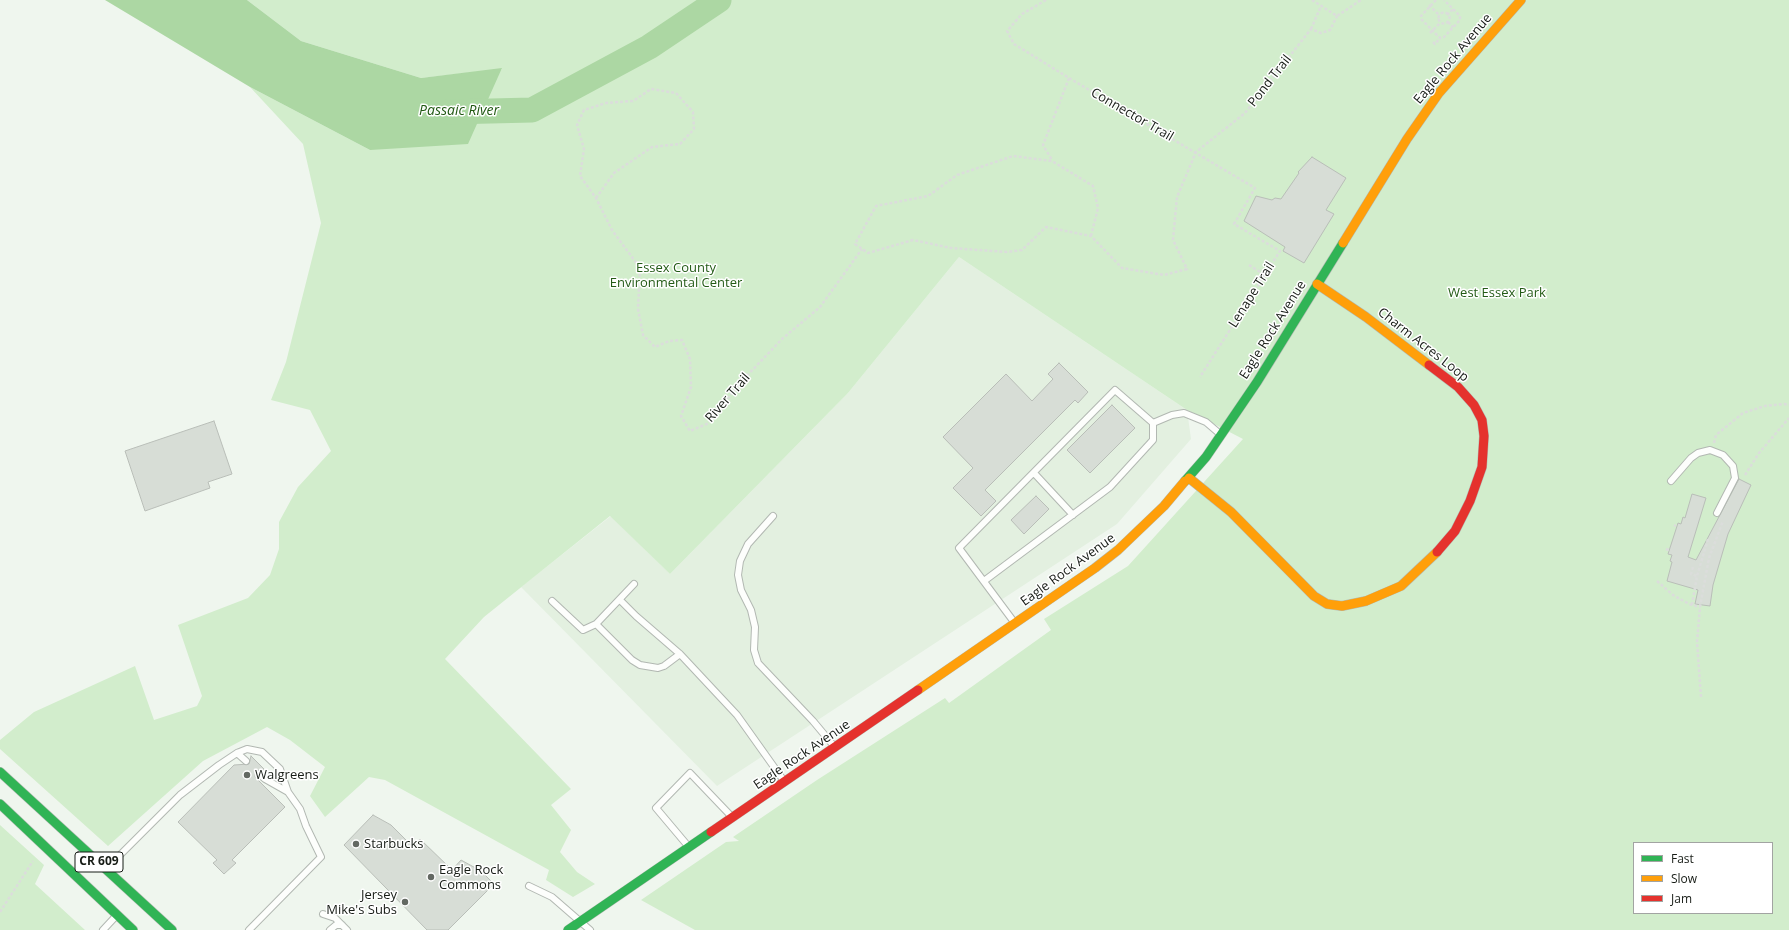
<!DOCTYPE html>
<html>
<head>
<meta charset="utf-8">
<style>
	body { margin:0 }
	#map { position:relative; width:1789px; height:930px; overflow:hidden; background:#eff6ee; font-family:"Open Sans",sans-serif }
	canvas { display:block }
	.legend { position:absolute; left:1633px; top:842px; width:140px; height:72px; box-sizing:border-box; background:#fff; border:1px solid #a2a4a2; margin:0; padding:5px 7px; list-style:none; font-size:12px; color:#171c16 }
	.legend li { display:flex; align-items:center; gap:8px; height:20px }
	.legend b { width:20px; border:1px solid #a2a4a2 }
</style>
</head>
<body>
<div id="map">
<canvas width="1789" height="930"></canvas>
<ul class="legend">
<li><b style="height:5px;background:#30b455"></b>Fast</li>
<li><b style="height:5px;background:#ff9f0a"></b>Slow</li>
<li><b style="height:5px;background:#e5322d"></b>Jam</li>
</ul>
</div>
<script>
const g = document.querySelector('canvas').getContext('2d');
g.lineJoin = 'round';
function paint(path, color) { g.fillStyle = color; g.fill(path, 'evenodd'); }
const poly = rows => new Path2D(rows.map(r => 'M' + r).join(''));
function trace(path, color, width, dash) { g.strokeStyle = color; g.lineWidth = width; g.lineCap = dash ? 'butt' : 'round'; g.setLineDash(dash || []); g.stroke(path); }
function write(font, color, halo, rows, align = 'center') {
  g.font = font + ' "Open Sans",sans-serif'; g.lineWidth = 3; g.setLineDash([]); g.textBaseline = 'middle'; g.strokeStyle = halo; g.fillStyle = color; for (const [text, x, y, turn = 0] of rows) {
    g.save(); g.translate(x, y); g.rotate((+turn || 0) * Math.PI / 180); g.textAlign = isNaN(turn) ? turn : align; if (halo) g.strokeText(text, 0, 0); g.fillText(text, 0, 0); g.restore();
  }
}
paint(poly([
	[959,257,1187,410,1191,439,1117,524,717,786,521,587,611,516,670,574,848,393]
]), '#e3f0e0');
paint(poly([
	[247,0,1789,0,1789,930,695,930,641,900,726,842,739,841,733,837,817,780,945,698,949,703,1051,630,1044,619,1128,566,1243,439,1187,410,959,257,848,393,670,574,610,516,484,617,445,659,571,789,551,805,571,830,560,852,577,872,595,884,573,897,546,880,549,870,385,780,369,777,325,817,310,796,325,767,290,740,267,727,203,761,108,846,0,749,0,740,34,712,135,666,154,720,197,706,202,696,178,625,248,598,270,575,279,549,279,522,298,487,331,451,310,410,271,400,286,362,321,223,303,144,250,87,370,150,502,69,421,78,301,41],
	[1634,843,1772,843,1772,913,1634,913],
	[0,825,44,865,35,884,85,930,0,930]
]), '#d2edcc');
paint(poly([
	[105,0,247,0,301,41,421,78,502,68,468,144,370,150,250,87]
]), '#acd7a3');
trace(poly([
	[449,112,532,110,649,47,719,0]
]), '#acd7a3', 25);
const building = poly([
	[1312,157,1346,178,1326,210,1334,214,1304,263,1283,251,1285,247,1244,221,1256,196,1272,200,1275,198,1281,199,1299,173,1298,172,1312,157],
	[1059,363,1088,392,1078,403,1075,400,985,490,996,501,981,516,953,488,973,468,943,437,1006,374,1032,401,1053,379,1048,374,1059,363],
	[1112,405,1135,428,1090,473,1067,450,1112,405],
	[214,421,232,474,208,482,210,488,145,511,125,451,214,421],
	[1739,479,1751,485,1728,534,1713,585,1710,606,1695,604,1698,590,1667,581,1672,562,1670,561,1672,555,1668,554,1678,523,1681,524,1683,517,1685,518,1692,494,1706,498,1688,557,1696,560,1739,479],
	[1036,496,1049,509,1024,534,1011,520,1036,496],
	[251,756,264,769,256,771,255,777,285,807,232,860,236,863,224,874,213,863,217,860,178,822,234,765,249,764,251,756],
	[373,815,391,825,413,847,420,839,452,870,461,860,481,871,494,884,448,930,427,930,344,845,373,815]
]);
paint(building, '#d7ddd6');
trace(building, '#b9beb8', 1);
const lane = poly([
	[1034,473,1073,515],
	[1671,481,1691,458,1698,453,1710,450,1723,455,1733,466,1735,478,1717,513],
	[773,516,748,544,740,561,738,575,741,590,751,610,755,627,754,650,758,663,813,721,833,745],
	[984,581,1110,487,1153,440,1153,423],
	[620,600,636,616,680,654,737,715,784,781],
	[552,601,583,630,596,624,634,584],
	[1014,622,959,548,1115,390,1153,423,1172,415,1184,413,1206,422,1220,434],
	[596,624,632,660,640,665,658,668,664,666,680,654],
	[237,753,246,761],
	[259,774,265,779,288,792],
	[688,846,656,808,690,773,732,817],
	[108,867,180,795,219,765,237,753,247,749,262,752,280,769,288,792,300,809,306,826,321,857,249,930],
	[529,886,552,897,590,930],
	[323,914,335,918,347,930],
	[103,930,116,916],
	[330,930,336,925,342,925]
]);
const fast = poly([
	[1185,481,1206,457,1257,382,1343,243],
	[0,772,172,930],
	[0,804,133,930],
	[568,930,711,832]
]);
const slow = poly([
	[1343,243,1407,139,1439,93,1521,0],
	[1317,284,1366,317,1429,365],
	[1189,478,1231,512,1314,596,1327,604,1342,606,1366,601,1401,586,1437,552],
	[918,690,1095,568,1118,550,1164,506,1185,481]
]);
const jam = poly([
	[1429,365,1458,387,1474,405,1482,420,1484,436,1482,467,1470,501,1455,531,1437,552],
	[711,832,918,690]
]);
trace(lane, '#b2b8b2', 8);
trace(fast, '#b2b8b2', 10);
trace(slow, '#b2b8b2', 10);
trace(jam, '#b2b8b2', 10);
trace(poly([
	[1046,0,1022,14,1007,31,1014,44,1069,78,1043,145,1052,160],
	[1312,0,1337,16,1361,0],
	[1436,0,1421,16,1421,19,1440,38,1444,37,1460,20,1460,16,1444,0],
	[1429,5,1439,15],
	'1438.5 18a5.5 5.5 0 1 1 11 0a5.5 5.5 0 1 1-11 0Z',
	[1447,15,1453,9],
	[1448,22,1453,27],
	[1311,29,1321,6],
	[1430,33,1440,23],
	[1433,42,1435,44,1440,38],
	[1069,78,1255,188,1234,224,1280,251,1200,377],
	[596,198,614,173,652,147,680,144,694,129,693,112,676,93,651,89,633,101,606,103,584,110,577,125,584,149,580,176,596,198,612,230,640,268,638,309,643,335,655,347,669,341,682,340,690,359,691,387,681,416,690,431,709,423,740,383,782,339,820,307,862,249],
	[1091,236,1098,208,1093,186,1052,161,1013,156,957,175,928,196,876,206,855,244,868,253,913,240,951,248,1007,252,1022,250,1046,227,1091,236,1122,268,1164,275,1187,269,1173,240,1177,197,1196,152,1245,113,1311,29,1321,33,1330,30,1337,16],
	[1249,265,1265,275],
	[1714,443,1716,435,1743,413,1765,406,1784,404,1789,405],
	[1745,475,1759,453,1789,418],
	[1674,525,1676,526],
	[1666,549,1669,550],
	[1693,567,1691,574,1697,576],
	[1657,581,1673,595,1689,604,1700,607],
	[1692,605,1697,576,1708,539],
	[1701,697,1697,642,1700,607,1709,558,1723,521],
	[0,912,33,861]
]), '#dbdddb', 2.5, [3, 2]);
trace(lane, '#fdfefc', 6);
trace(fast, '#30b455', 9);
trace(slow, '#ff9f0a', 9);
trace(jam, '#e5322d', 9);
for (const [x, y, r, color] of [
	[247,775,4,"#636862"],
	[356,844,4,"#636862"],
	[431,877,4,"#636862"],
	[405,902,4,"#636862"]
]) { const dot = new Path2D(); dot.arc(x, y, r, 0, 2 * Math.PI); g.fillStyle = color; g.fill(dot); trace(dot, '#fff', 1.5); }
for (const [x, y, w] of [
	[99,862,48]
]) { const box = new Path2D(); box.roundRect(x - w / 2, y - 10, w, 20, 3); g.fillStyle = '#fff'; g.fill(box); trace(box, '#171c16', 1); }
write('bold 12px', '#171c16', null, [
	["CR 609",99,862]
]);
write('13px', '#171c16', '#fff', [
	["Eagle Rock Avenue",1453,59,-50],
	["Pond Trail",1270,81,-52],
	["Connector Trail",1132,115,30],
	["Lenape Trail",1252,295,-58],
	["Eagle Rock Avenue",1273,330,-58],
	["Charm Acres Loop",1423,345,38],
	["River Trail",728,398,-49],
	["Eagle Rock Avenue",1068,570,-36],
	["Eagle Rock Avenue",802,755,-34]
]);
write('13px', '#235b16', '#fff', [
	["Essex County",676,268],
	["Environmental Center",676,283],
	["West Essex Park",1497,293]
]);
write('13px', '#171c16', '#fff', [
	["Walgreens",255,775],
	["Starbucks",364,844],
	["Eagle Rock",439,870],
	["Commons",439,885],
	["Jersey",397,895,"right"],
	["Mike's Subs",397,910,"right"]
], 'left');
write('italic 14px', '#205812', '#fff', [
	["Passaic River",459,111]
]);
</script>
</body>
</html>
